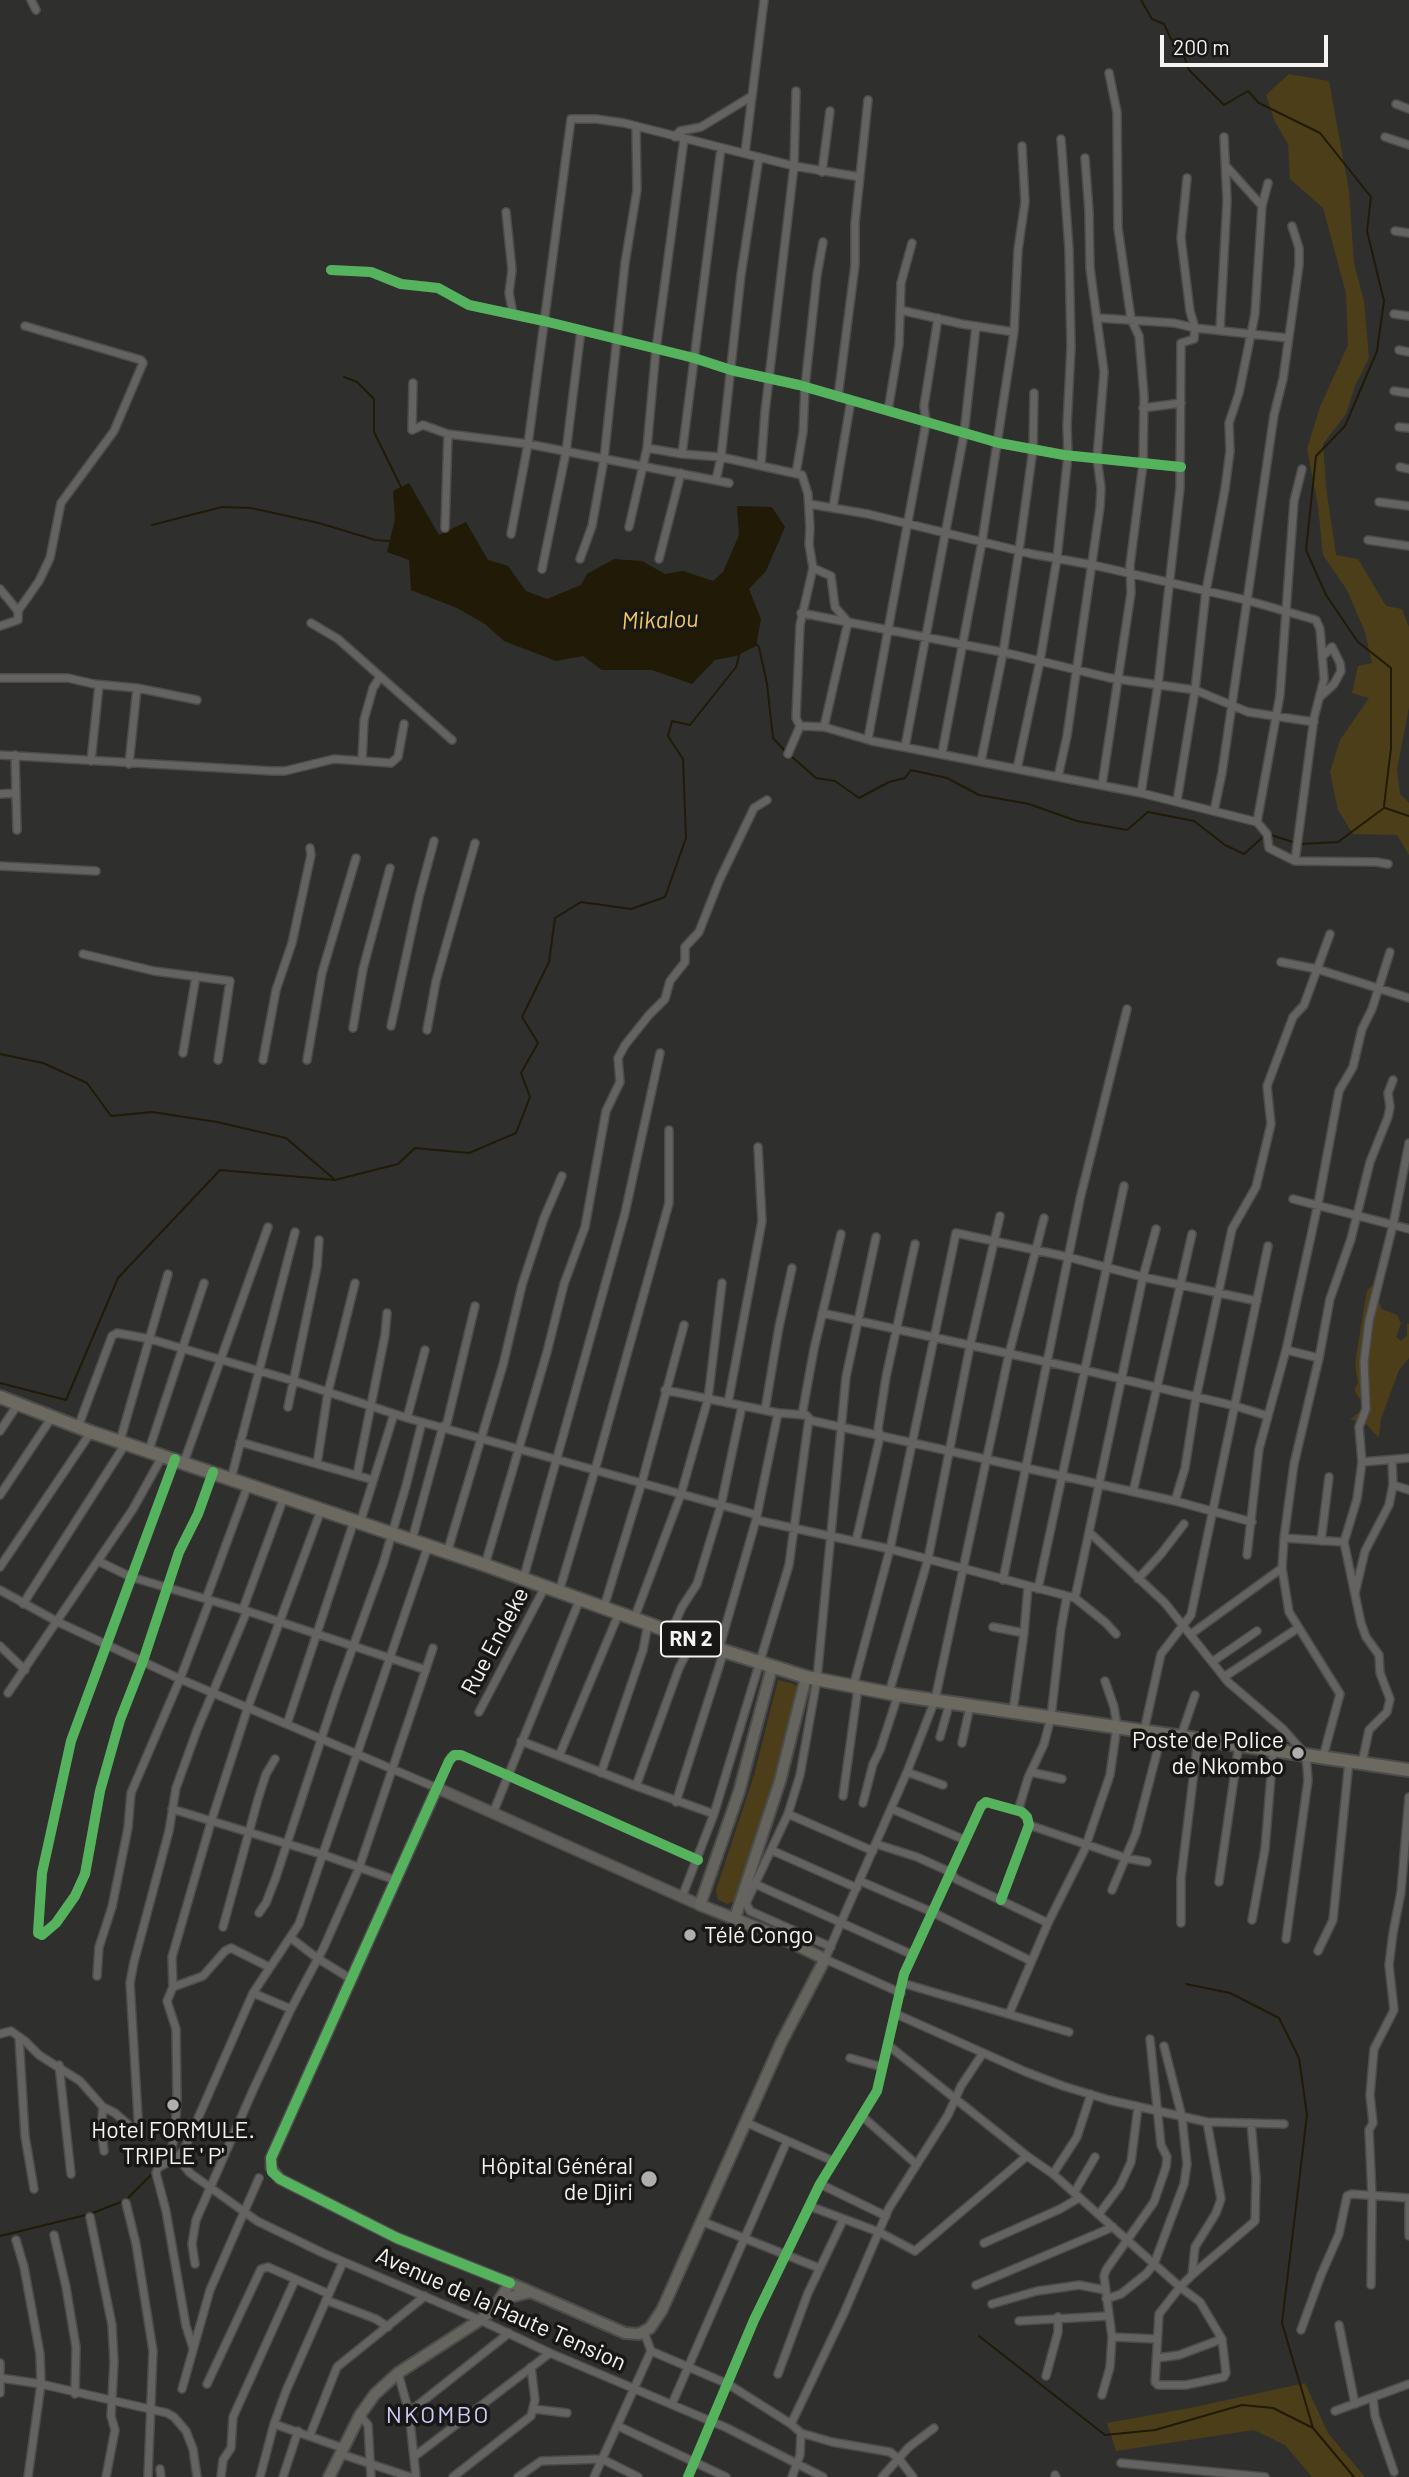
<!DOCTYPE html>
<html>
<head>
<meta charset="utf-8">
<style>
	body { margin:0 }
	#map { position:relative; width:1409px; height:2477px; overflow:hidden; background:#2f2f2e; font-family:Barlow,sans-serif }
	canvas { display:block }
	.scale { position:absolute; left:1160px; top:35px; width:168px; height:32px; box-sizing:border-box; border:4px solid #f5f4f3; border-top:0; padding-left:9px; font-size:21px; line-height:24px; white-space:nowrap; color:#f5f4f3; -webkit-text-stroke:5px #181716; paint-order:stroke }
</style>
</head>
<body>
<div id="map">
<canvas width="1409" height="2477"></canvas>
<div class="scale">200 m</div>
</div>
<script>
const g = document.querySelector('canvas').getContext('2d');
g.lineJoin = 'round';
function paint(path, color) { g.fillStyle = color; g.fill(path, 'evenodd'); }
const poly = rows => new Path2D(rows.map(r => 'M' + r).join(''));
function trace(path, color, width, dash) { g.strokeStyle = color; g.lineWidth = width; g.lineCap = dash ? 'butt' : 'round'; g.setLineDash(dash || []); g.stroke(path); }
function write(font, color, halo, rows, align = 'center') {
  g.font = font + ' Barlow,sans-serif'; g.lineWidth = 7; g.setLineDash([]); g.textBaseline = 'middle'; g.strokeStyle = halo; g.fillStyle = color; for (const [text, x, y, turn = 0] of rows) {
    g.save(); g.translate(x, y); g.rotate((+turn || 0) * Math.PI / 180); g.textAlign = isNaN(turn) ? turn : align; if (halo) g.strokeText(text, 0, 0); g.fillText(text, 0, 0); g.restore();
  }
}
paint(poly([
	[1289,74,1329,81,1349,191,1354,263,1364,301,1369,358,1355,386,1346,414,1323,444,1326,487,1336,555,1358,559,1386,606,1402,609,1409,627,1409,707,1397,769,1400,794,1409,803,1409,855,1397,835,1353,834,1338,810,1330,772,1340,740,1369,698,1352,693,1358,666,1372,663,1365,632,1347,590,1323,555,1318,506,1307,449,1320,407,1348,345,1346,293,1323,208,1290,179,1288,144,1275,122,1266,95],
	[1372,1285,1382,1309,1397,1315,1401,1323,1396,1337,1401,1341,1407,1335,1407,1324,1409,1324,1409,1358,1399,1370,1381,1419,1379,1438,1366,1424,1350,1419,1360,1412,1364,1406,1354,1390,1358,1383,1355,1364,1363,1313,1367,1291],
	[778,1680,794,1684,798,1688,777,1777,735,1901,727,1904,718,1900,716,1890,754,1775],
	[1305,2383,1328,2433,1365,2477,1312,2477,1285,2445,1254,2430,1116,2451,1107,2423,1195,2407]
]), '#4c3e18');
paint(poly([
	[409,483,439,535,466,522,488,560,508,566,526,591,547,599,581,585,587,574,614,559,642,561,665,574,683,571,713,581,723,572,739,535,737,506,772,507,785,527,766,571,749,589,761,619,756,646,736,656,715,660,692,684,652,670,602,670,583,656,556,661,504,641,485,624,457,608,411,590,409,560,387,552,395,519,393,491]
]), '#211a07');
trace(poly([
	[1141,0,1152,19,1164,24,1171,39,1181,48,1189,70,1224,105,1248,91,1259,103,1320,133,1371,197,1367,231,1384,301,1377,351,1345,426,1316,456,1306,550,1326,595,1358,642,1391,668,1391,748,1384,806],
	[344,377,357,382,374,399,374,432,401,487],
	[152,525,222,507,251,508,319,523,375,540,389,541],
	[755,643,759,647,767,684,773,738,786,752],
	[791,756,816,778,835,781,859,798,889,782,905,778,911,770,947,778,979,795,1029,804,1077,821,1127,830,1148,812,1194,821,1225,845,1244,854,1263,837],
	[1385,808,1409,816],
	[1271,835,1296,843],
	[1301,844,1338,842,1384,808],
	[0,1054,43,1063,87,1083,111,1116,152,1112,217,1122,286,1138,334,1179],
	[0,1383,66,1400,118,1278,220,1170,335,1180,398,1164,415,1148,469,1153,516,1133,530,1097,521,1073,538,1043,522,1017,549,962,555,918,581,902,631,909,665,897,686,838,683,759,668,736,672,721,690,725,736,667,740,652],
	[1186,1984,1230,1993,1279,2018,1299,2058,1307,2115,1282,2323,1313,2428,1354,2477],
	[0,2236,90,2214,126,2200,154,2172],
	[979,2336,1105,2435,1155,2430,1242,2405,1273,2408,1313,2428]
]), '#211a07', 2);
const street = poly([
	[31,0,36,10],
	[1396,104,1409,109],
	[675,137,680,131,701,127,752,96],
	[1385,137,1409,145],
	[745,153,764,0],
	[1227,167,1262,206],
	[822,172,830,111],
	[506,212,512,270,509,293,513,314],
	[1395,231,1409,233],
	[331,270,371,272,401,284,438,288,469,305,544,321,694,358,731,370,799,385,999,443,1064,455,1181,467],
	[900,310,962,324,1014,332],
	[1394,314,1409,316],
	[1099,318,1174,323,1195,328,1288,338],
	[1220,329,1227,201,1224,137],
	[1399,350,1409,352],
	[413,383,412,430,423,425,448,434,528,444,729,483],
	[1394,391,1409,393],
	[838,397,855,265,855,223,868,100],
	[1143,408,1181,403],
	[888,411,899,344,901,283,912,243],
	[1399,427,1409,428],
	[647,448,682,454,721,457,802,475,808,494,810,528,809,544,813,568,800,625,796,718,800,726],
	[682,454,721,148],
	[761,465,765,412,794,166,796,91],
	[1400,467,1409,469],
	[796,473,803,432,805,387,817,275,823,242],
	[716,480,721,457,741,275,759,157],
	[1379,502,1409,506],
	[809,504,868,514,1032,554,1093,565,1246,600,1316,620,1320,629,1324,679,1314,718,1295,861],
	[833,507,851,400],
	[629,527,647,448,656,349,684,139],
	[445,528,448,434],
	[511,534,528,444,571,119,596,119,624,123,794,166,860,177],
	[1368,540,1409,546],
	[580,559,592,526,604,459,625,263,637,190,636,126],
	[659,559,681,473],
	[813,568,831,576,835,607,848,622,824,727],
	[542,569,566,452,581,330],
	[0,589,18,611],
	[801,613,1007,653,1110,678,1195,690,1248,712,1314,722],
	[311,623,338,639,452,740],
	[0,626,18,620,18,611,39,581,50,558,61,503,114,431,143,363,141,360,25,326],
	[0,678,68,678,94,684,137,688,197,700],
	[1320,697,1334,684,1341,671,1340,663,1332,647,1322,657],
	[868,739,926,423,924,406,938,318],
	[905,747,964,434,976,326],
	[942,753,982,542,1014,332,1018,250,1025,202,1022,146],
	[788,754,800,726,824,727,872,741,1141,793,1257,822,1267,834,1269,848,1295,861,1376,862,1388,864],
	[0,755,272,771,285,771,334,759,391,763,398,757,404,724],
	[15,755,17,830],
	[91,761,99,685],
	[362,761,364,720,373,688,380,677],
	[981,761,1003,653,1019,551,1033,449,1034,393],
	[129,764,137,688],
	[1017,769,1040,661,1057,558,1068,455,1067,426,1071,347,1069,249,1061,139],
	[1058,777,1067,736,1100,507,1101,488,1097,458,1104,372,1090,268,1089,212,1085,158],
	[1102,785,1131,593,1130,565,1143,464,1144,396,1139,336,1131,319,1118,228,1117,112,1109,73],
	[1141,793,1158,685,1180,488,1181,343,1194,339,1195,328,1190,311,1181,238,1187,178],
	[0,794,16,793],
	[1177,801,1195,690,1206,591,1225,489,1230,451,1229,423,1239,393,1255,314,1262,206,1268,183],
	[1214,811,1222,773,1274,415,1283,379,1299,265,1299,248,1292,226],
	[1257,822,1280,695,1294,501,1302,469],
	[0,866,96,871],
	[83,954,154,971,230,981,218,1060],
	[1281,962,1317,969,1409,998],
	[391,1026,419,897,434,841],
	[353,1028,363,969,390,868],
	[427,1030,436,981,475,843],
	[183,1053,196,976],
	[263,1060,276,990,292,943,311,855,310,848],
	[307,1060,322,973,356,858],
	[1293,1199,1409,1229],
	[822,1313,1084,1370,1235,1406,1268,1416],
	[1286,1350,1319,1358],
	[665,1390,778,1413,806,1415,809,1418,789,1565,714,1814,682,1897],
	[728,1403,762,1221,758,1147],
	[288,1407,317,1267,319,1240],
	[765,1410,779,1327,792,1268],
	[802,1415,814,1349,841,1234],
	[407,1418,425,1350],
	[809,1420,1175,1501,1252,1522],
	[78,1427,112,1336,117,1333,150,1339,294,1381,407,1418,757,1515],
	[446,1427,475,1306],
	[0,1431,18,1404],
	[120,1441,168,1274],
	[240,1442,373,1480],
	[149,1450,204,1283],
	[175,1460,71,1741,42,1873,38,1933,42,1935,56,1923,75,1896,85,1874,100,1791,120,1720,143,1661,179,1552,198,1514,213,1472],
	[184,1462,268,1227],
	[1362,1462,1409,1458],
	[317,1464,328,1392,355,1283],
	[357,1475,385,1335,387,1313],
	[231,1479,295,1232],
	[1393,1485,1409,1490],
	[1133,1492,1192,1234],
	[0,1495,52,1417],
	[1175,1501,1185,1468,1196,1398,1232,1229,1256,1187,1271,1124,1267,1086,1293,1017,1304,1005,1330,934],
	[756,1520,890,1549,1075,1598,1106,1623,1116,1634],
	[360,1523,394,1414],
	[1089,1532,1165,1603,1228,1682,1283,1729,1306,1755,1308,1780,1286,1939],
	[1284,1538,1344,1542],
	[412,1540,443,1426],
	[856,1541,880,1436,878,1429,886,1377,915,1244],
	[1321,1541,1329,1477],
	[447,1553,503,1365,522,1285,544,1218,562,1176],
	[1247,1555,1259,1449,1286,1350,1318,1204,1339,1091,1353,1067,1362,1029,1372,1009,1390,952],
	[98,1561,131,1577,247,1611,426,1670],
	[485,1565,547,1352,564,1284,585,1227,606,1111,620,1082,618,1058,625,1045,649,1015,665,999,670,981,685,962,685,947,699,932,719,881,754,808,767,800],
	[0,1567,91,1432],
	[1138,1579,1161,1554,1184,1524],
	[523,1580,625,1213,660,1053],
	[1003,1580,1080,1199,1127,1009],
	[1038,1589,1124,1186],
	[0,1590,58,1622,180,1679,437,1788,451,1757,461,1755,698,1860],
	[559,1592,595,1470,669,1203,669,1130],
	[1355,1593,1365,1551,1389,1505,1393,1485,1392,1460],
	[1075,1598,1143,1277,1156,1229],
	[206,1599,248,1485],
	[23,1604,126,1443],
	[604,1607,642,1482,684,1325],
	[243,1609,284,1497],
	[634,1619,681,1494,708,1399,722,1283],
	[993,1627,1024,1633],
	[671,1632,682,1607,697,1584,721,1505,742,1406],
	[1191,1634,1282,1568],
	[0,1646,25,1670],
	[719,1649,756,1520,778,1413],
	[1212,1662,1257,1631],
	[1224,1677,1298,1628],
	[853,1687,890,1549,956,1233,1068,1257,1143,1277,1257,1301],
	[8,1693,133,1509,163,1455],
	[889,1693,928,1559,970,1346,1000,1216],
	[1013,1711,1024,1633,1028,1587],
	[479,1712,545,1587],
	[287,1724,354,1521],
	[1144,1731,1161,1654,1191,1615,1268,1246],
	[1181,1736,1195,1695],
	[940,1737,950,1702],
	[521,1741,636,1786,714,1814],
	[962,1743,970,1706],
	[559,1756,619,1613],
	[1323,1757,1340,1694,1289,1612,1282,1568,1284,1538,1294,1464,1319,1358,1330,1299,1351,1239,1370,1162,1388,1117,1390,1107,1388,1093,1393,1080],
	[1362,1763,1369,1730,1387,1712,1390,1699,1380,1673,1379,1655,1366,1637,1361,1623,1344,1542,1357,1499,1362,1462,1359,1427,1366,1409,1364,1362,1369,1321,1393,1225,1409,1143],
	[907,1772,943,1785],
	[1031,1772,1062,1779],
	[601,1773,643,1650,648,1624],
	[636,1786,679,1668,690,1646,690,1639],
	[843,1796,858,1688],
	[676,1802,724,1651],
	[863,1803,873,1764,880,1750,898,1695],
	[172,1809,324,1855,395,1880],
	[892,1809,965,1840],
	[1018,1811,1028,1778,1044,1744,1051,1717,1061,1629,1067,1596],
	[493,1813,580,1599],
	[788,1814,873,1851],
	[1029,1825,1126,1858,1147,1862],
	[876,1844,917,1857,950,1872,956,1879,1048,1923],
	[771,1850,857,1888],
	[860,1881,932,1912,1031,1961],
	[1219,1882,1239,1744],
	[755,1884,913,1955],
	[1112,1890,1136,1833,1162,1733],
	[259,1913,266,1903,276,1877,337,1691,383,1564,406,1486,422,1422],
	[1252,1920,1265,1849,1273,1751],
	[1181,1923,1181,1878,1198,1739],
	[223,1927,258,1799,266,1774,275,1759],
	[291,1938,317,1958,351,1979],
	[831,1947,750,1911,746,1903,788,1814,800,1775,817,1679,846,1377,876,1237],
	[1318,1951,1333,1920,1349,1761],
	[97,1976,99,1947,112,1907,128,1828,131,1793,180,1679,210,1600],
	[902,1983,1069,2032],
	[173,1987,203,1976,225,1951,231,1948,269,1967],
	[253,1993,291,2009],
	[901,1993,825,1959,907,1772,935,1700,1009,1354,1044,1218],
	[896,2014,1026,2072,1063,2086,1109,2100,1207,2122,1284,2124],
	[1009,2014,1048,1923,1084,1851,1110,1775,1117,1726,1114,1707,1105,1681],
	[0,2034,11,2031,25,2041,39,2055,80,2081,103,2107,115,2113,139,2134],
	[19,2037,25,2136,34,2189],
	[888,2045,1027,2156,1053,2174,1180,2287,1200,2302,1222,2339,1226,2373,1224,2377,1186,2385,1158,2385,1155,2382,1159,2314,1180,2287,1192,2275,1255,2221,1256,2178,1251,2123],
	[850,2058,882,2067],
	[59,2065,71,2174],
	[103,2107,101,2128,104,2151],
	[862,2116,916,2164],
	[745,2122,833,2161],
	[139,2134,130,1983,134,1962,169,1831,176,1788,197,1730,247,1611],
	[177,2157,190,2173,257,2221,323,2253,480,2320,550,2353,727,2428,823,2477],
	[169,2162,175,2133,177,2099,176,2029,167,2001,173,1987,172,1957,211,1822,248,1707,321,1510],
	[1053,2174,1077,2137,1091,2094],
	[820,2184,886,2216],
	[1074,2193,1095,2157],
	[1409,2200,1409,2236],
	[126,2203,136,2244,153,2351,148,2477],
	[809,2206,879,2232,915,2251,1027,2156],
	[1099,2214,1120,2186,1131,2162,1138,2107],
	[90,2217,112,2325,114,2362,111,2416,115,2430,106,2477],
	[701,2221,819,2268],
	[54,2235,66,2287,76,2347,75,2394],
	[16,2240,24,2267,40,2354,41,2384,28,2477],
	[984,2243,1060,2209,1079,2198],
	[195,2264,192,2244,196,2220,254,2088,291,2009,324,1947,359,1868,433,1648],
	[1192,2275,1195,2247,1216,2213,1221,2199,1207,2122],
	[976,2285,1113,2227],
	[1371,2285,1372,2196,1369,2130,1373,2123,1370,2095,1374,2049,1394,2010,1389,1965,1393,1933,1401,1892,1409,1797],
	[1106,2299,1121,2294,1146,2274,1154,2264,1184,2184,1187,2164,1182,2117,1164,2046],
	[326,2300,376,2319,388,2327],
	[992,2304,1037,2291,1066,2287,1079,2285,1105,2290],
	[1019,2321,1108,2316],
	[1339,2325,1355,2404],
	[1301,2330,1321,2275,1339,2234,1347,2196,1352,2194,1409,2198],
	[644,2332,651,2351,728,2384,791,2424,801,2433,832,2442,890,2452,899,2459,913,2477],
	[1112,2337,1157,2339],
	[193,2348,186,2326,166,2211,156,2173,158,2168,177,2157,184,2150,253,1993,299,1924,428,1546],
	[1157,2358,1179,2355,1222,2339],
	[0,2363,0,2393],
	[398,2373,409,2412,416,2477],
	[778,2374,808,2293,843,2220],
	[1046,2376,1058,2332,1058,2317],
	[0,2378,41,2384,167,2413,174,2417,186,2431,193,2449,197,2477],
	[207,2384,261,2269,268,2267,329,2294],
	[182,2389,210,2290,259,2178],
	[1102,2395,1110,2367,1112,2337,1104,2276,1106,2270,1154,2202,1166,2167,1167,2157,1161,2145,1150,2039],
	[1373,2398,1375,2416,1394,2472],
	[672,2404,787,2141],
	[534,2409,567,2413],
	[1335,2411,1409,2384],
	[409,2412,509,2333],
	[360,2415,368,2425,371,2477],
	[274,2424,343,2448],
	[791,2424,844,2313,889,2208,948,2115,961,2086,983,2053],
	[618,2426,726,2477],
	[310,2435,337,2367,425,2296],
	[341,2454,410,2477],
	[415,2456,550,2353],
	[1121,2463,1265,2477],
	[160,2469,161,2477],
	[1055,2475,1056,2477],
	[221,2477,223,2460,231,2448,233,2417,295,2280],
	[260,2477,274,2424,286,2391,343,2262],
	[283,2477,298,2431],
	[453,2477,531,2416,535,2400,531,2367],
	[518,2477,541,2461,602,2459,638,2477],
	[594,2477,651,2351],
	[688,2477,754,2320,820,2184,877,2091,904,1974,981,1806,986,1802,1022,1812,1027,1817,1029,1825,1001,1900],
	[792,2477,800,2455,801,2433],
	[882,2477,909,2447,934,2428]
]);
const secondary = poly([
	[510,2283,397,2238,280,2179,271,2168,271,2158,437,1788,700,1905]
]);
const primary = poly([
	[735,1918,780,1781,806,1677],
	[510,2297,531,2292],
	[497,2304,510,2283,625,2333,639,2334,650,2328,662,2310,781,2043,825,1959,771,1933,700,1905,739,1792,772,1667],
	[329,2477,360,2415,375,2394,398,2373,480,2320,502,2302]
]);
const highway = poly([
	[0,1397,91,1432,485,1565,724,1651,806,1677,898,1695,1409,1770]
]);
trace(street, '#4c4c4b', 10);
trace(secondary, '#4c4c4b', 13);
trace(primary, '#4c4c4b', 14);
trace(highway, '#4c4c4b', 16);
trace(street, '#646362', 7);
trace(secondary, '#615f5c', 10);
trace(primary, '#66645e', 10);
trace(highway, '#6c6960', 12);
trace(poly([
	[331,270,371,272,401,284,438,288,469,305,544,321,694,358,731,370,799,385,999,443,1064,455,1181,467],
	[175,1459,71,1741,42,1873,38,1933,42,1935,56,1923,75,1896,85,1874,100,1791,120,1720,143,1661,179,1552,198,1514,213,1472],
	[510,2283,397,2238,280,2179,272,2172,271,2158,449,1761,454,1755,461,1755,507,1775,698,1860],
	[688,2477,754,2320,820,2184,877,2091,904,1974,981,1806,986,1802,1022,1812,1027,1817,1029,1825,1001,1900]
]), '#56b35d', 10);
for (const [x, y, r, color] of [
	[1298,1753,7,"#b0afae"],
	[690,1935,7,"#b0afae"],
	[173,2105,7,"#b0afae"],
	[649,2179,9,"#b0afae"]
]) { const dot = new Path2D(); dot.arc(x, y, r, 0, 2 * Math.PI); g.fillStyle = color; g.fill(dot); trace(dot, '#181716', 2.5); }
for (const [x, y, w] of [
	[691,1639,60]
]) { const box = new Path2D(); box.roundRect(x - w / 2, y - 17.5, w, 35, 5); g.fillStyle = '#181716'; g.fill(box); trace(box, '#f5f4f3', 2); }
write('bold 21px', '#f5f4f3', null, [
	["RN 2",691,1639]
]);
write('23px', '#f5f4f3', '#181716', [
	["Rue Endeke",495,1641,-62],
	["Avenue de la Haute Tension",501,2309,24]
]);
write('23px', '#f5f4f3', '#181716', [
	["Poste de Police",1284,1740],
	["de Nkombo",1284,1766],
	["Télé Congo",704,1935,"left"],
	["Hotel FORMULE.",173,2130,"center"],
	["TRIPLE ' P'",173,2156,"center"],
	["Hôpital Général",633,2166],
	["de Djiri",633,2192]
], 'right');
write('italic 24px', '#efc865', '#181716', [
	["Mikalou",660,620,-2]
]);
g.letterSpacing = '2px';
write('24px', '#cccefa', '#181716', [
	["NKOMBO",438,2415]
]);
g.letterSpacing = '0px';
</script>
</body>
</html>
